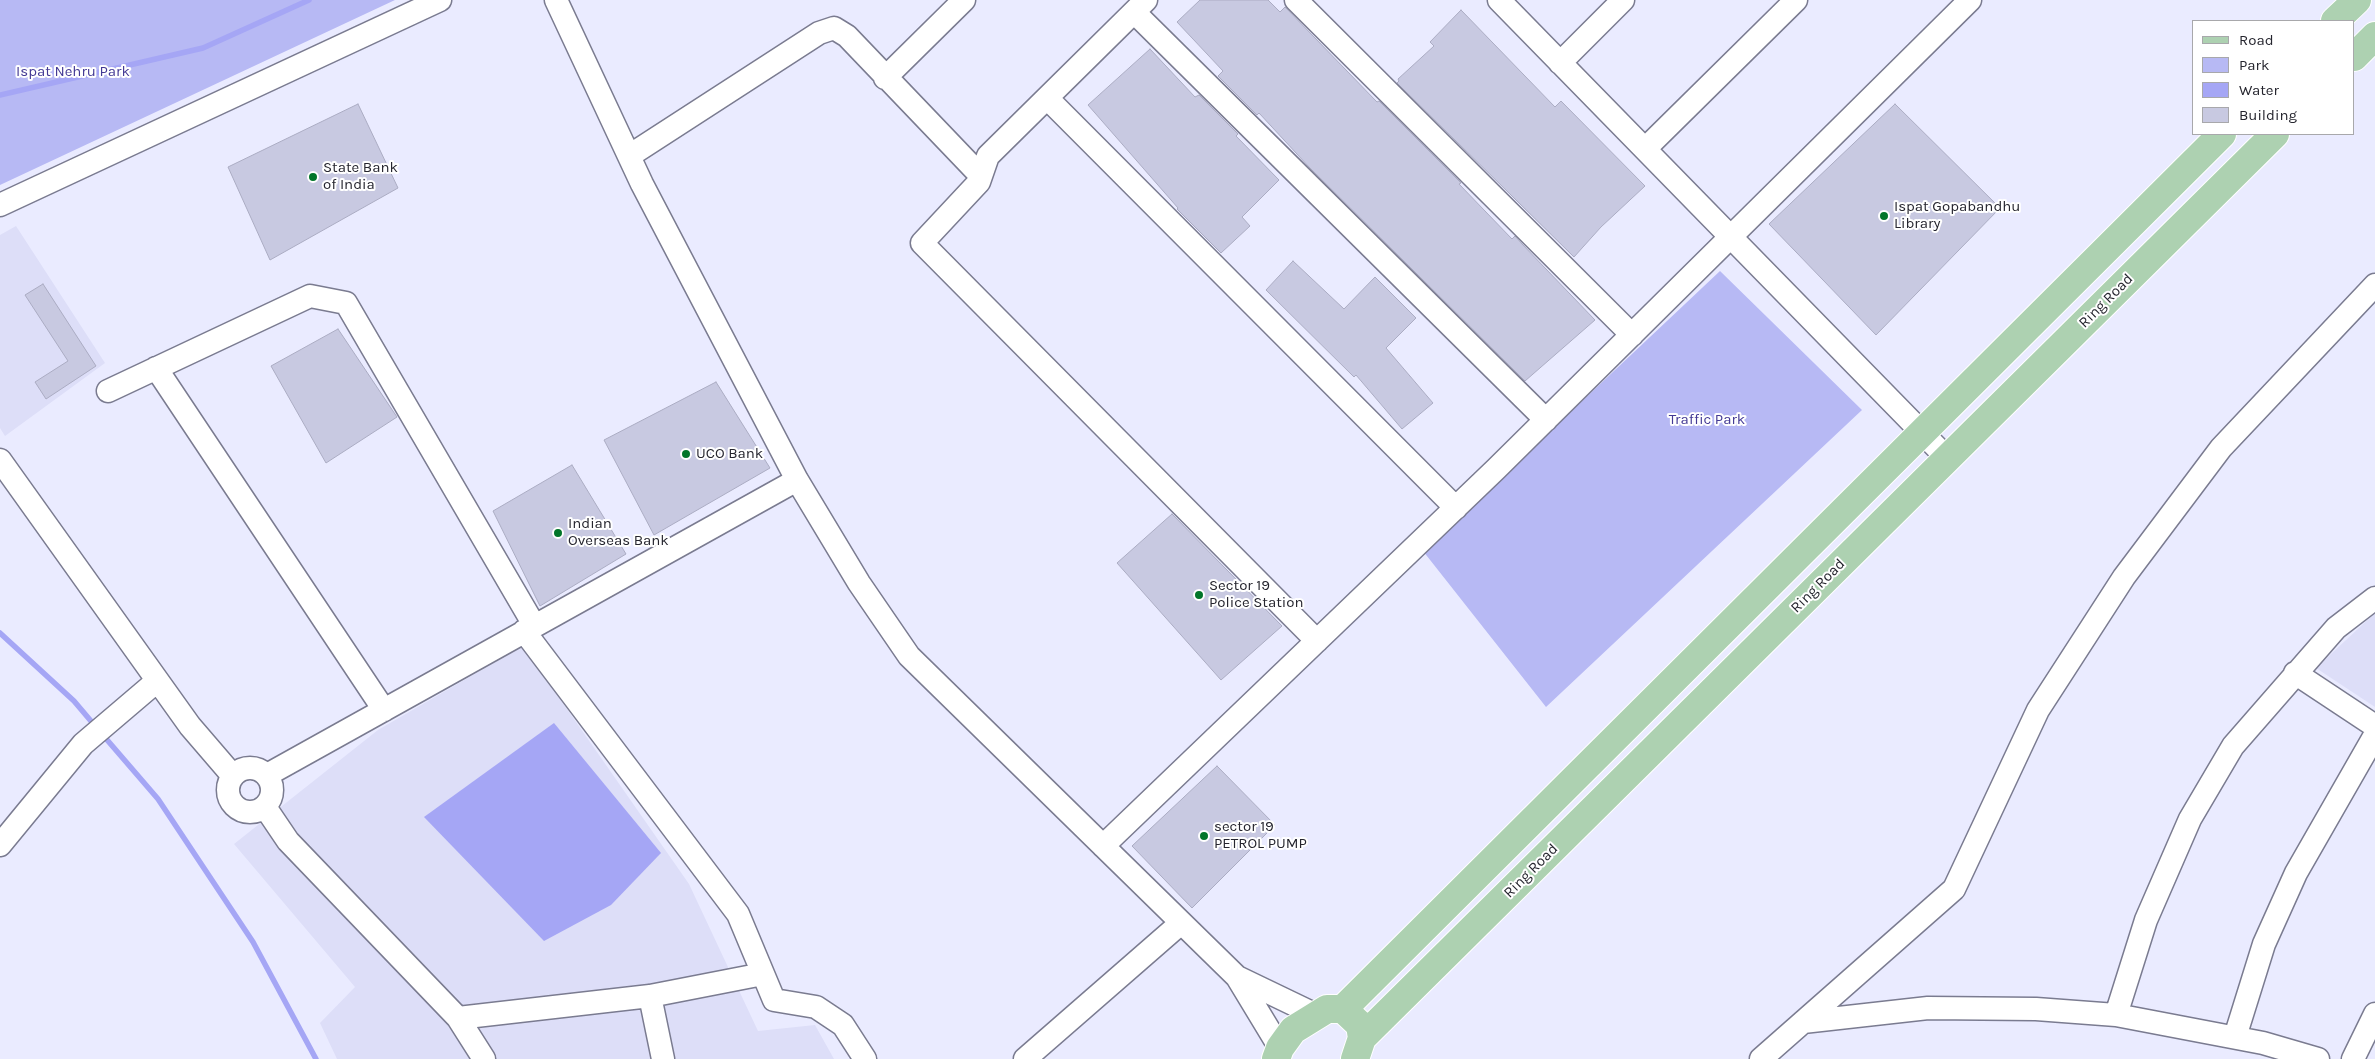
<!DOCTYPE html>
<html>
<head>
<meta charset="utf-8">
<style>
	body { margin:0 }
	#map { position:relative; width:2375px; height:1059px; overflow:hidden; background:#eaebff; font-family:Karla,sans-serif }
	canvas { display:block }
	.legend { position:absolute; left:2192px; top:20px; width:162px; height:115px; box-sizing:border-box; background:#fff; border:1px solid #a8a8ab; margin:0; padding:6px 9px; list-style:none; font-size:15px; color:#25252e }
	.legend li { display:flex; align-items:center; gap:10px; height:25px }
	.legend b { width:25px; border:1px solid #a8a8ab }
</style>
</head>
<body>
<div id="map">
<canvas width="2375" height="1059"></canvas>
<ul class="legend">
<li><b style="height:6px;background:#add1b1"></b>Road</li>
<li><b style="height:14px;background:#b7b9f4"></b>Park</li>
<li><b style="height:14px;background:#a5a6f5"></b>Water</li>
<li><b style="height:14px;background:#c8c9e1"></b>Building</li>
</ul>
</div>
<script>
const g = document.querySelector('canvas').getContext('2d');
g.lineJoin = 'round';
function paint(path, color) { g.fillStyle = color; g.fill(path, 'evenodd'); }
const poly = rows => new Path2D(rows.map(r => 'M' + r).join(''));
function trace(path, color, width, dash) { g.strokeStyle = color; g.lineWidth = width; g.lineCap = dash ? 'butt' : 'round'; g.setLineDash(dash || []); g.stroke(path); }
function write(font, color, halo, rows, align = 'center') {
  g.font = font + ' Karla,sans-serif'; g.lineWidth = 4; g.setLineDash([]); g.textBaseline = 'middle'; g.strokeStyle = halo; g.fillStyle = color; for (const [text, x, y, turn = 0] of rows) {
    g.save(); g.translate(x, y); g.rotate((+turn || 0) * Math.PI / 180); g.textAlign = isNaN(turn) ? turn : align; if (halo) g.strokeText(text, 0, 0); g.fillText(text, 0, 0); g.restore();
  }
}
paint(poly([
	[16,226,105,363,5,436,0,428,0,235],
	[2375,613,2375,707,2316,668],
	[523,646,689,884,758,1031,815,1025,834,1059,337,1059,320,1023,355,987,234,844,378,730]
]), '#dddef8');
paint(poly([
	[0,0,395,0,0,185],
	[1720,271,1862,410,1546,707,1423,551]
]), '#b7b9f4');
paint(poly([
	[554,723,661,853,611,905,544,941,424,817]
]), '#a5a6f5');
trace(poly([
	[0,95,203,48,309,0],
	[0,633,74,701,96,727],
	[102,734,158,799,253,942,316,1059]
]), '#a5a6f5', 5.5);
const building = poly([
	[1200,0,1268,0,1280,12,1285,7,1377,102,1379,101,1461,183,1459,184,1512,239,1515,236,1522,244,1595,320,1525,381,1309,167,1259,113,1257,115,1218,76,1223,71,1177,22,1200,0],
	[1461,10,1555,107,1561,101,1645,186,1601,227,1574,257,1397,83,1399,81,1398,79,1434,46,1430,42,1461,10],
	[1150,49,1195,97,1199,95,1238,134,1236,136,1279,180,1242,217,1250,226,1221,253,1177,209,1178,208,1088,105,1150,49],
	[358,104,398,188,270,260,228,167,358,104],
	[1895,104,2000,208,1876,335,1769,224,1895,104],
	[1293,261,1344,309,1375,277,1416,318,1386,348,1433,403,1402,429,1356,375,1354,377,1266,290,1293,261],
	[43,284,96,366,46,399,35,382,68,361,25,295,43,284],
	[338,329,397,417,326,463,271,366,338,329],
	[716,382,770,468,654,535,604,440,716,382],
	[572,465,626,554,540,606,493,511,572,465],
	[1172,514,1282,626,1221,680,1117,563,1172,514],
	[1217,766,1275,825,1192,908,1132,846,1217,766]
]);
paint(building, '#c8c9e1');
trace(building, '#abacc3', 1);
const minor = poly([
	[556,0,642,184,797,480,859,583,909,656,1237,977,1280,1048],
	[1146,0,988,156,979,182,922,243,1317,641],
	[1296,0,1632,335],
	[1499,0,1947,458],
	[1134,12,1546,420],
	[1560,63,1623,0],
	[885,78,964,0],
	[1047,98,1456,508],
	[1645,149,1796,0],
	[629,156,819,33,834,28,847,36,981,176],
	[0,205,440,0],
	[156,368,384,710],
	[108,391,310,296,346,303,534,625],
	[0,460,190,726,233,776],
	[524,631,738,914,774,1000,816,1007,843,1025,865,1059],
	[2295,673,2375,726],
	'228 790a22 22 0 1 1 44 0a22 22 0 1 1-44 0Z',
	[267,775,797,480],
	[265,807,288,841,458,1018],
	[0,845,83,744,157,681],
	[1103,846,1496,469,1970,0],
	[1237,977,1316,1015],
	[650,996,663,1059],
	[2116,1015,2146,920,2190,819,2233,746,2336,628,2375,598],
	[1803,1022,1928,1008,2036,1009,2116,1015,2263,1043,2318,1059],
	[2235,1037,2264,944,2296,873,2375,735],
	[484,1059,458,1018,650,996,763,974],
	[1025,1059,1181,923],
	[1761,1059,1954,889,2038,710,2124,577,2221,448,2375,285],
	[2353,1059,2375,1014]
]);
const major = poly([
	[2335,21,2357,0],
	[2354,57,2375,36],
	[1343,1009,2222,134],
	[1362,1038,2275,134],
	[1276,1059,1280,1048,1293,1030,1327,1009,1343,1009,1360,1025,1362,1038,1355,1059]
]);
trace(minor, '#7a7b90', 25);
trace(major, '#fff', 30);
trace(minor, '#fff', 22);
trace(major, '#add1b1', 28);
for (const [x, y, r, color] of [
	[313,177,5,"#017529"],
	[1884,216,5,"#017529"],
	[686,454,5,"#017529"],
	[558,533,5,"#017529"],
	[1199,595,5,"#017529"],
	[1204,836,5,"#017529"]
]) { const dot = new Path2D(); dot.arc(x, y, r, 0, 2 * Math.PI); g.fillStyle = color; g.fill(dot); trace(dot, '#fff', 2); }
write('15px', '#433994', '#fff', [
	["Ispat Nehru Park",73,72],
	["Traffic Park",1707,420]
]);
write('15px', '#25252e', '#fff', [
	["State Bank",323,168],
	["of India",323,185],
	["Ispat Gopabandhu",1894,207],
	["Library",1894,224],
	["UCO Bank",696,454],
	["Indian",568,524],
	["Overseas Bank",568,541],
	["Sector 19",1209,586],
	["Police Station",1209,603],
	["sector 19",1214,827],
	["PETROL PUMP",1214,844]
], 'left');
write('15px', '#25252e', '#fff', [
	["Ring Road",2106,301,-45],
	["Ring Road",1818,586,-45],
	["Ring Road",1531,871,-45]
]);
</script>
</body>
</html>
